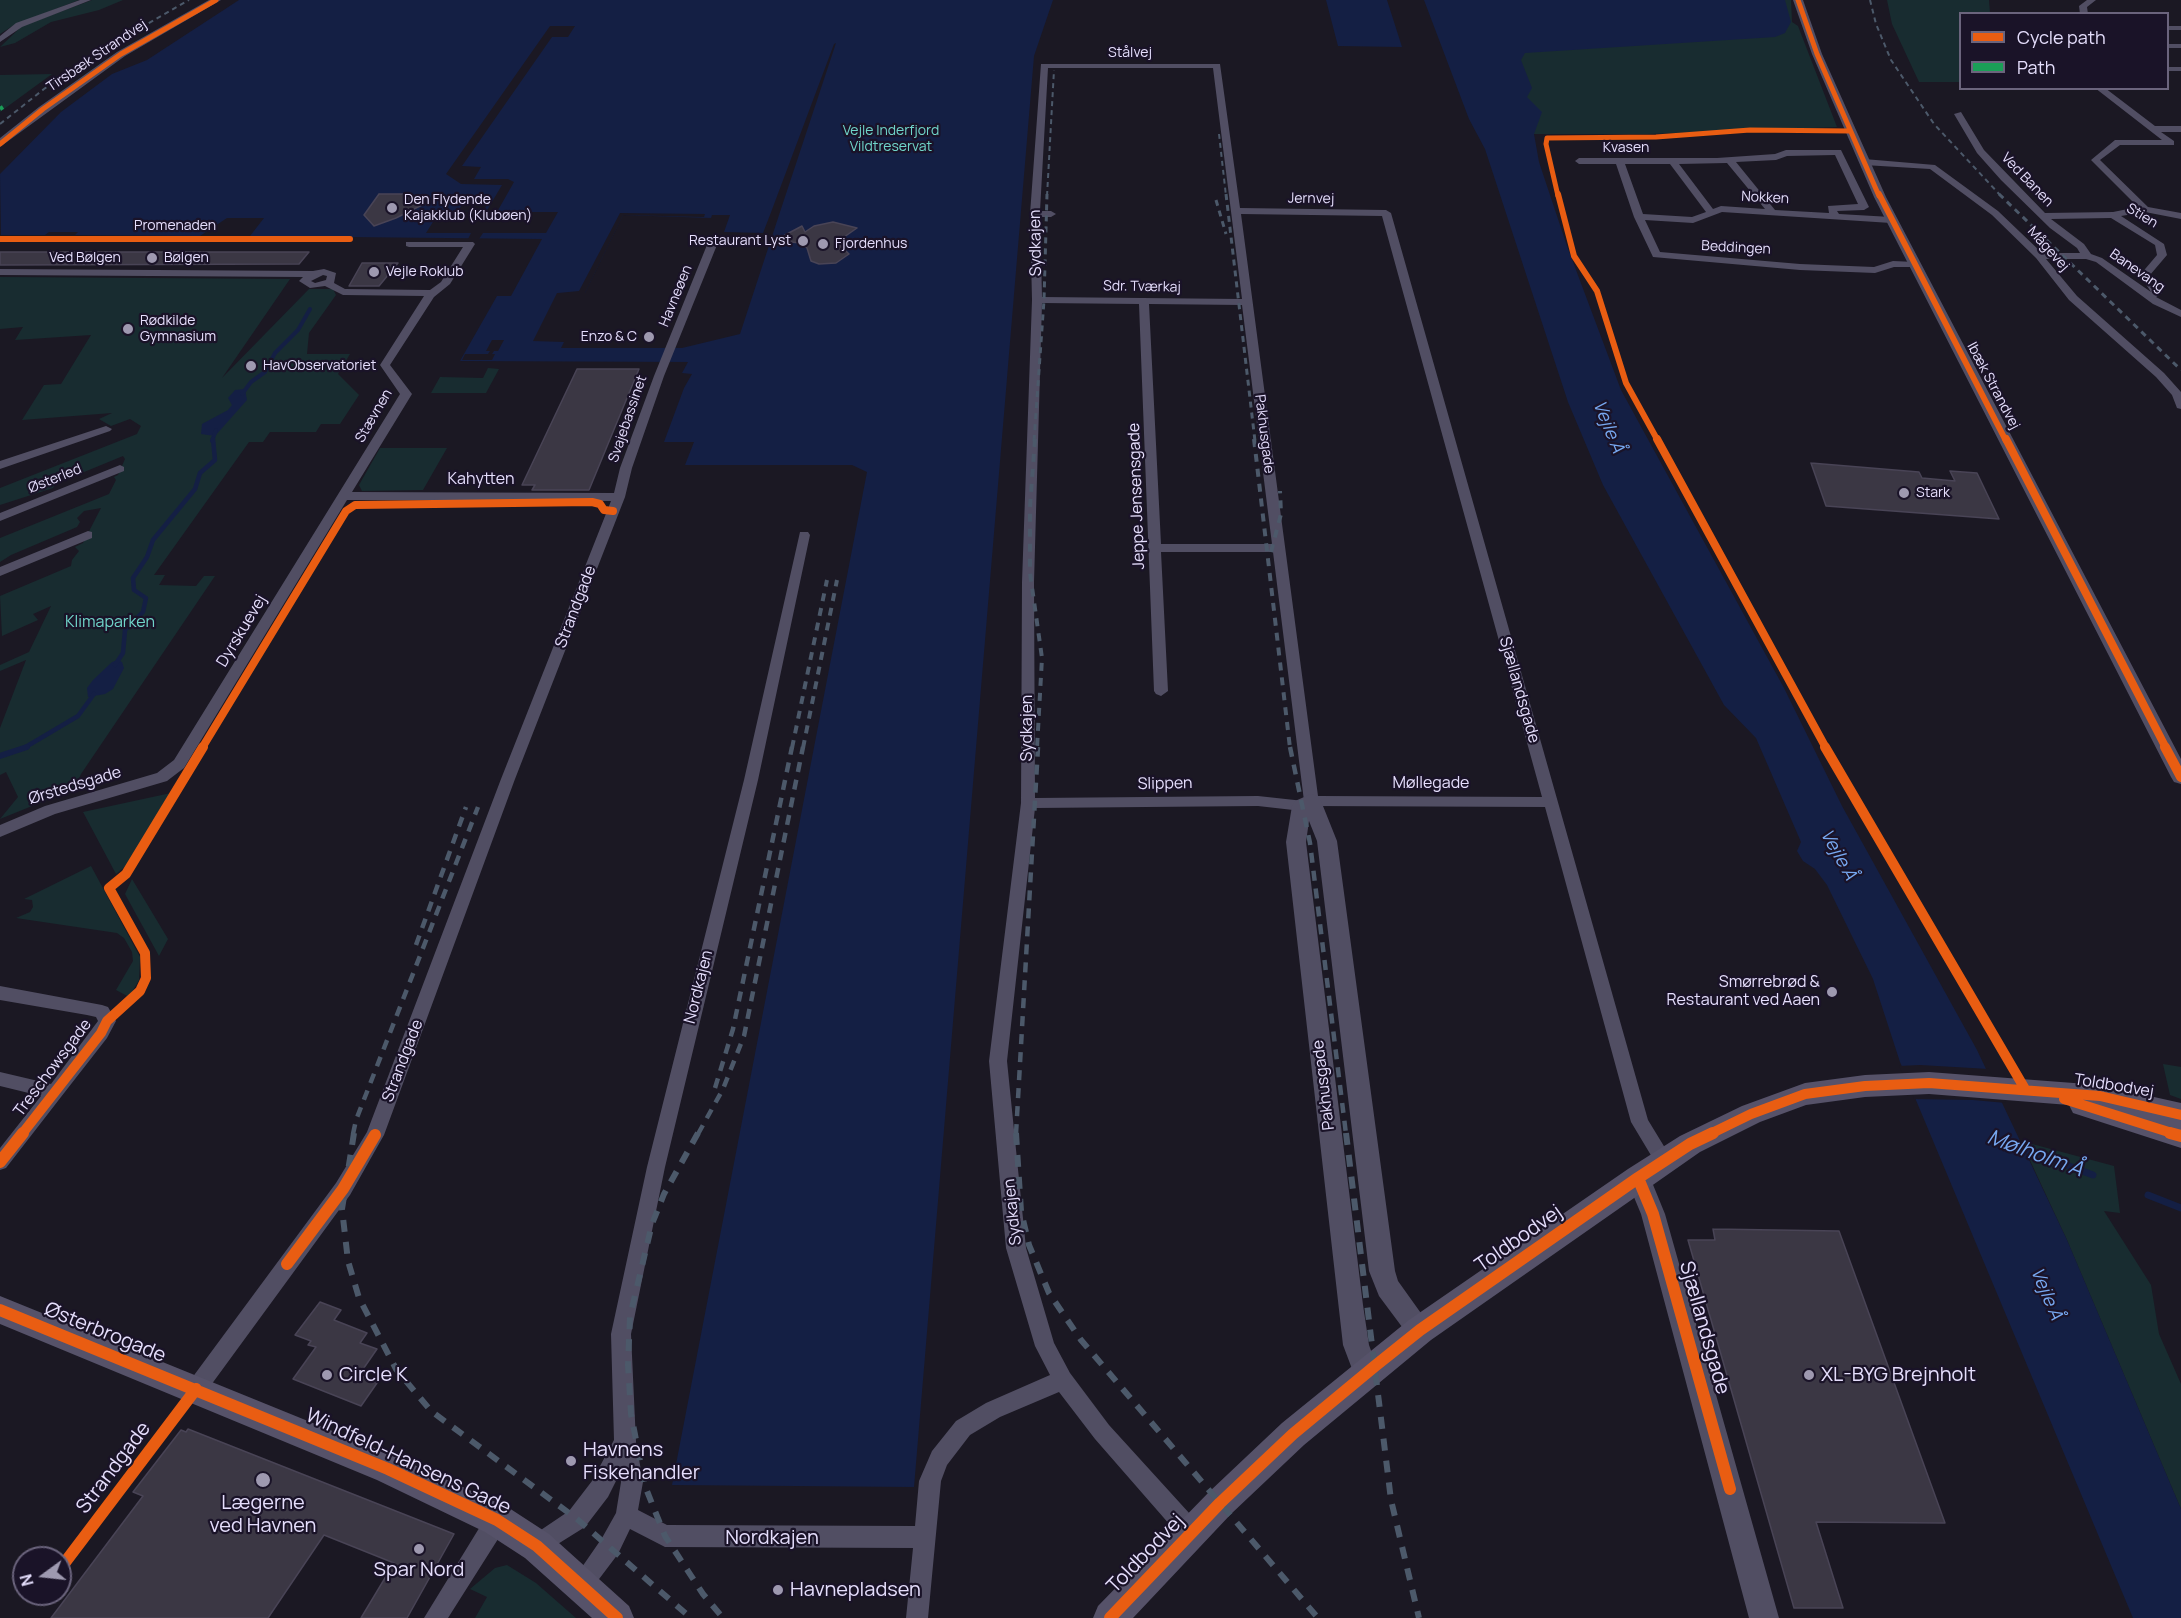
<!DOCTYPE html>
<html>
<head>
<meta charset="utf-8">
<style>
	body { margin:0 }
	#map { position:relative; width:2181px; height:1618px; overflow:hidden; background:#1b1823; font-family:Manrope,sans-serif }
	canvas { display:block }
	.legend { position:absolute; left:1959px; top:12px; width:210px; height:78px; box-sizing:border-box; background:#1a1328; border:2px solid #6b647d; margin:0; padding:8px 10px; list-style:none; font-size:18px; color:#e5defc }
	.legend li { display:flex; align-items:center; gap:12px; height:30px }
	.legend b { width:30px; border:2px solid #6b647d }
	.north { position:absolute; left:12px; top:1546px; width:60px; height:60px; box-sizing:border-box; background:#1a1328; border:2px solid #6b647d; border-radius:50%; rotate:255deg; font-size:16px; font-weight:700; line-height:24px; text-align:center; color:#e5defc }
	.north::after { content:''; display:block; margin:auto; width:21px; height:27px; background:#9e99b0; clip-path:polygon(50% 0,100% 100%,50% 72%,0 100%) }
</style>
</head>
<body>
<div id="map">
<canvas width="2181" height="1618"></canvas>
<ul class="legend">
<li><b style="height:8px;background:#e95d12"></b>Cycle path</li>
<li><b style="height:8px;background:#1a9f57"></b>Path</li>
</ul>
<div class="north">N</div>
</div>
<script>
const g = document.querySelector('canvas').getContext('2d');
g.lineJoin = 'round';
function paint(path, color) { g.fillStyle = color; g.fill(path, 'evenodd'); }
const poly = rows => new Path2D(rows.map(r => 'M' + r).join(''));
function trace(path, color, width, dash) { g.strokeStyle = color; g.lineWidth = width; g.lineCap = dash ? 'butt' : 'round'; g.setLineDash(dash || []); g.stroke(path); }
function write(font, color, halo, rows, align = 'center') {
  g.font = font + ' Manrope,sans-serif'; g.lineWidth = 4.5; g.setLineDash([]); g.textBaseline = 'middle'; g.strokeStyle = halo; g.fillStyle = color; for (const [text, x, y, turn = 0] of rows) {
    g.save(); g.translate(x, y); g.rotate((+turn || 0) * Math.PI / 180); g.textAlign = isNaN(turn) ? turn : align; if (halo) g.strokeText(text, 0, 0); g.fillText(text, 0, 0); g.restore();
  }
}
paint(poly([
	[0,0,79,0,14,25,0,34],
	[92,0,123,0,99,10,51,22,15,43,0,47,22,26],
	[1425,0,1791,0,1792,22,1798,26,1837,127,1648,134,1534,134],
	[1887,0,1989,0,1990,13,1960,14,1960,82,1919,82,1892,24],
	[52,74,0,112,0,75],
	[0,277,290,279,222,378,309,289,333,289,336,295,309,333,307,354,350,354,338,374,359,395,340,424,321,424,316,432,270,432,263,442,249,442,154,575,165,575,159,585,196,586,204,576,215,576,81,774,74,789,0,819,18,797,6,772,0,775,0,728,26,660,0,671,0,665,29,652,51,606,33,614,38,620,2,636,0,596,71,566,72,560,79,551,75,547,83,543,101,508,84,511,77,518,80,522,77,527,11,555,0,562,0,538,109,494,116,480,114,477,118,475,125,459,123,456,55,484,53,488,0,505,0,488,137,434,141,426,130,419,111,426,99,419,112,413,22,420,44,385,61,384,91,335,15,340,23,327,0,329],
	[488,368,499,369,486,393,431,393,440,377,483,378],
	[380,448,447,448,423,490,362,491,359,485],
	[171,793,126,866,116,874,83,812],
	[91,866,140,957,139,980,129,997,116,990,133,961,132,952,124,938,117,933,16,918,30,912,33,907,32,900,24,899],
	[132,879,168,939,159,956,125,894],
	[2163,1064,2181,1067,2181,1099,2170,1095],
	[2021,1141,2114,1166,2120,1213,2104,1211,2151,1285,2159,1334,2181,1384,2181,1509,2067,1240],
	[507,1565,536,1583,576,1618,475,1618,487,1597,470,1589,495,1568]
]), '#182c30');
paint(poly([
	[239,0,1053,0,1034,56,914,1487,672,1485,867,472,852,465,685,465,694,442,664,442,684,388,692,374,682,373,688,362,460,361,497,296,511,296,542,239,250,236,264,218,227,218,200,236,75,235,78,232,49,232,45,235,1,235,0,174,61,112,112,74,147,60],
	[623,215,711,218,712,215,730,215,724,232,763,233,770,215,779,215,740,334,682,348,561,348,564,342,533,341,557,293,585,293],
	[1326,0,1387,0,1402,47,1338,46],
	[1424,0,1785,0,1791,22,1785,33,1775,37,1525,53,1521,60,1532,88,1527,97,1542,112,1534,134,1539,162,1567,246,1621,390,1784,688,1842,806,1977,1050,2067,1240,2181,1509,2181,1618,2133,1618,1900,1062,1873,979,1827,885,1815,869,1803,861,1797,851,1801,842,1756,738,1724,705,1603,485,1568,402,1485,149,1469,119],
	[245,389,247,400,215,436,201,434,202,424,228,410,232,405,228,398,235,390],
	[118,660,122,662,124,668,113,689,105,694,88,697,87,688,93,680,112,662]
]), '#141f44');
paint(poly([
	[550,26,575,26,568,37,552,37,462,166,481,167,474,179,508,179,514,182,497,212,558,212,546,233,483,233,479,239,468,239,471,233,426,233,440,211,458,211,463,203,488,203,484,210,463,211,486,212,502,185,461,184,446,174],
	[836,43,779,215,770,215,834,44],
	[620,213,705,214,704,217,623,215,585,293,558,293,579,291],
	[492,340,504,340,498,351,494,351,492,354,495,354,492,360,462,360,465,354,488,354,490,351,486,351],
	[1920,1065,1989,1069,2006,1103,1973,1100,1914,1099,1899,1066]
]), '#1b1823');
trace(poly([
	[242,394,251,382,265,372,275,353,298,330,310,309],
	[212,441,216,430]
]), '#141f44', 4);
trace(poly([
	[115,665,123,653,125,630,143,612,146,598,134,590,133,578,147,557,153,540,195,489,200,473,215,460,213,439],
	[24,748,78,716,94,694]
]), '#141f44', 4.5);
trace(poly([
	[0,756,27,747]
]), '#141f44', 6);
trace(poly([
	[2021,1148,2093,1175],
	[2148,1195,2181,1208]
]), '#141f44', 7);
const building = poly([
	[379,194,408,194,430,201,396,218,374,226,364,215,379,194],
	[833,222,857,228,837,242,849,254,836,263,819,264,811,261,807,248,800,243,791,242,785,235,802,226,805,232,814,226,833,222],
	[0,252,309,252,299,264,0,265,0,252],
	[362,263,398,263,379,286,349,286,362,263],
	[577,369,639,369,589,490,532,490,535,485,522,485,577,369],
	[1811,463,1919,472,1922,478,1955,481,1950,471,1977,473,1999,519,1826,506,1811,463],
	[1713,1229,1839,1231,1945,1523,1816,1522,1843,1608,1794,1608,1688,1240,1715,1240,1713,1229],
	[320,1302,341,1310,334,1320,367,1333,360,1343,377,1349,359,1375,377,1383,361,1406,293,1379,316,1347,308,1345,311,1341,295,1335,320,1302],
	[188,1429,454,1534,407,1618,361,1618,394,1563,324,1535,268,1618,51,1618,143,1496,133,1492,181,1430,186,1432,188,1429]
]);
paint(building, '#3b3744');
trace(building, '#494456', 1.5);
paint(poly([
	[80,0,91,0,22,27,0,42,0,36,16,23,80,0],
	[2087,0,2096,0,2087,7,2088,14,2080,14,2079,6,2087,0],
	[2168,26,2181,26,2181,30,2168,30,2168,26],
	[2168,44,2181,44,2181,48,2168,48,2168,44],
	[1041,64,1220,64,1240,208,1386,210,1391,213,1648,1120,1673,1161,1670,1167,1664,1169,1658,1167,1631,1122,1545,807,1309,806,1307,810,1302,811,1258,806,1035,808,1007,1061,1026,1248,1054,1343,1070,1373,1109,1425,1200,1525,1203,1533,1200,1541,1192,1544,1184,1541,1095,1439,1059,1392,1000,1417,970,1435,947,1465,941,1481,928,1618,906,1618,913,1548,665,1547,630,1529,618,1554,590,1591,582,1594,574,1591,571,1583,602,1538,616,1513,621,1482,620,1473,608,1497,585,1527,537,1557,529,1554,526,1546,529,1538,569,1511,592,1481,614,1440,611,1334,647,1167,744,780,800,532,808,532,810,535,758,780,665,1167,631,1334,636,1442,643,1482,638,1510,667,1525,915,1526,919,1481,932,1451,956,1421,986,1403,1050,1375,1035,1346,1006,1248,989,1061,1021,803,1022,582,1032,300,1030,214,1041,64],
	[1048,68,1213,68,1242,299,1042,297,1040,217,1051,217,1056,214,1051,211,1040,211,1048,68],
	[1241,214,1382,216,1542,797,1318,796,1241,214],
	[1042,303,1139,304,1154,691,1156,694,1161,696,1168,691,1161,552,1273,552,1304,801,1258,796,1035,798,1034,582,1042,303],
	[1149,304,1242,305,1272,544,1161,544,1149,304],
	[2168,67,2181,67,2181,71,2168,71,2168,67],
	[2095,88,2105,88,2155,126,2181,126,2181,132,2161,132,2174,141,2174,145,2120,145,2100,160,2148,207,2181,213,2181,219,2145,212,2121,216,2164,244,2167,255,2150,275,2162,293,2156,297,2181,310,2181,317,2153,304,2096,262,2086,259,2046,259,2077,296,2164,373,2181,392,2181,409,2177,408,2172,395,2156,377,2069,300,2036,258,1992,215,1930,169,1864,165,1860,162,1864,159,1935,165,1998,211,2042,253,2080,253,2077,248,2050,228,2001,180,1977,153,1954,114,1961,112,1984,150,2045,213,2113,212,2138,207,2091,160,2115,140,2162,140,2095,88],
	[2111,218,2155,245,2157,255,2140,275,2151,292,2102,258,2091,254,2084,244,2051,219,2111,218],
	[1786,150,1841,150,1869,207,1864,210,1837,211,1839,214,1891,217,1896,220,1891,223,1722,212,1693,223,1645,220,1660,252,1800,264,1874,267,1893,261,1915,262,1918,263,1918,267,1894,267,1875,273,1800,270,1653,257,1634,217,1616,164,1579,164,1575,161,1579,158,1717,158,1775,154,1786,150],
	[1835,155,1858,204,1828,206,1829,213,1775,210,1736,162,1776,160,1787,156,1835,155],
	[1727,163,1765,209,1721,206,1713,209,1679,164,1727,163],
	[1625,164,1670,164,1706,212,1692,217,1643,214,1625,164],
	[714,237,719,240,664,376,632,468,625,497,515,779,384,1135,350,1195,203,1396,196,1399,189,1396,186,1389,189,1382,336,1183,367,1132,501,779,611,501,347,500,184,768,167,781,55,814,0,837,0,825,45,806,157,773,174,760,400,394,380,365,424,296,343,295,325,286,310,288,299,281,303,277,0,275,0,269,313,271,324,269,336,273,334,283,345,289,430,290,441,282,463,247,409,247,406,246,406,242,473,242,475,244,450,284,434,297,390,365,412,394,352,492,614,493,620,468,654,376,709,240,714,237],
	[323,275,327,276,326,280,315,283,311,281,323,275],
	[106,426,112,429,110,431,0,469,0,461,106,426],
	[120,465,124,467,124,471,0,521,0,513,120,465],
	[88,531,92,532,92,538,0,576,0,567,88,531],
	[0,986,102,1005,108,1007,116,1021,107,1038,61,1097,6,1168,0,1170,0,1148,41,1096,0,1086,0,1072,51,1084,98,1021,96,1017,87,1015,0,1000,0,986],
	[497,1509,505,1512,508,1520,505,1528,448,1618,424,1618,489,1512,497,1509]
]), '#514e63');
paint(poly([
	[209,0,221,0,125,56,0,147,0,138,39,107,117,52,209,0],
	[1793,0,1803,0,1822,54,1886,197,2181,759,2181,784,2174,782,2171,777,1874,197,1812,54,1793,0],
	[1311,794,1318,796,1321,801,1337,841,1395,1271,1398,1281,1433,1330,1429,1339,1420,1342,1411,1339,1379,1296,1369,1271,1317,841,1309,821,1306,842,1363,1305,1369,1345,1379,1373,1375,1382,1366,1386,1357,1382,1343,1345,1286,842,1292,806,1295,801,1311,794],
	[1638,1167,1647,1170,1665,1214,1779,1618,1749,1618,1641,1214,1626,1178,1629,1170,1638,1167]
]), '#514e63');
paint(poly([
	[1929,1072,2100,1085,2181,1103,2181,1148,2073,1113,2069,1105,1929,1094,1865,1097,1806,1105,1760,1122,1700,1152,1431,1340,1304,1445,1231,1514,1133,1618,1093,1618,1098,1606,1209,1492,1282,1423,1409,1320,1628,1169,1680,1136,1742,1106,1805,1083,1865,1075,1929,1072],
	[0,1296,399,1458,509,1508,549,1534,629,1606,634,1618,592,1618,525,1558,485,1532,377,1480,0,1324,0,1296]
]), '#565269');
trace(poly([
	[1870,0,1876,24,1891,60,1934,124,2001,196],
	[0,124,44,89,99,52,189,0],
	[1219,134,1226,196],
	[1047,196,1054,70]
]), '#4c596a', 2, [5, 4]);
trace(poly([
	[1226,194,1255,441],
	[1999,194,2181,370],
	[1216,200,1226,234],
	[1034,441,1044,300,1047,194]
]), '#4c596a', 3, [6, 5]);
trace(poly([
	[1035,439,1030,507,1030,573,1042,658,1037,748],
	[1254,439,1290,748],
	[1271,552,1281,514,1280,491],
	[792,748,827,580],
	[803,748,837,580]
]), '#4c596a', 4, [8, 7]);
trace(poly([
	[1290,747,1310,843,1346,1134],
	[416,945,466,807],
	[715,1088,733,1029,792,747],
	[353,1134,356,1120,478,807],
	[698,1134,723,1089,744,1036,803,747],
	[1016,1134,1038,747]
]), '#4c596a', 4.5, [10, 8]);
trace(poly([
	[354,1133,342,1209,348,1261,359,1298,396,1369,431,1411,577,1519,691,1618],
	[698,1133,664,1194,652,1224,630,1316,628,1365,631,1414,645,1486,665,1536,703,1594,723,1618],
	[1016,1133,1021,1211,1029,1245,1049,1293,1081,1340,1318,1618],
	[1346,1133,1391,1500,1419,1618]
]), '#4c596a', 6, [12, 10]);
trace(poly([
	[0,109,3,107]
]), '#1a9f57', 4, [8, 4]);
trace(poly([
	[1798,0,1817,54,1879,196],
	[0,144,43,109,121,54,216,0],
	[1558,196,1546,144,1547,138,1656,137,1750,130,1850,131]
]), '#e95d12', 5);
trace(poly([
	[1558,194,1574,256,1597,291,1626,383,1658,441],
	[1879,194,2006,441],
	[0,239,350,239]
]), '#e95d12', 6);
trace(poly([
	[1657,439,1826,748],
	[2006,439,2166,748],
	[202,748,346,511,355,505,592,502,600,504,604,510,613,511]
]), '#e95d12', 8);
trace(poly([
	[1825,747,2025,1089],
	[2165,747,2181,777],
	[2064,1099,2175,1134],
	[22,1134,101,1033,107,1021,140,991,146,978,145,953,109,888,126,874,203,747],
	[1710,1134,1751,1114,1805,1094,1865,1086,1929,1083,2100,1096,2181,1115]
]), '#e95d12', 10);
trace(poly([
	[2170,1133,2181,1136],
	[0,1162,23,1133],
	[1638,1178,1653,1214,1730,1489],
	[287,1264,343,1189,375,1135],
	[0,1310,388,1469,497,1520,537,1546,617,1618],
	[60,1569,196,1389],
	[1110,1618,1220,1503,1293,1434,1375,1366,1420,1330,1638,1178,1690,1144,1713,1133]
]), '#e95d12', 12);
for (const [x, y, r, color] of [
	[392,208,6,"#9e99b0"],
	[803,241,6,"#9e99b0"],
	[823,244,6,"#9e99b0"],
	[152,258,6,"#9e99b0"],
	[374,272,6,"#9e99b0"],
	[128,329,6,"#9e99b0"],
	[649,337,6,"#9e99b0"],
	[251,366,6,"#9e99b0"],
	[1904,493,6,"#9e99b0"],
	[1832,992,6,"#9e99b0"],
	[327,1375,6,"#9e99b0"],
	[1809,1375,6,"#9e99b0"],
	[571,1461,6,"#9e99b0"],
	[263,1480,8,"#9e99b0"],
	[419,1549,6,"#9e99b0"],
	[778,1590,6,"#9e99b0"]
]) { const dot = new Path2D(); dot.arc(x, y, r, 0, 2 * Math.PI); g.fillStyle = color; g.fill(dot); trace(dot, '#1a1328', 2); }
write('14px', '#e5defc', '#1a1328', [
	["Stålvej",1130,53],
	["Tirsbæk Strandvej",97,56,-34],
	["Kvasen",1626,148],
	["Ved Banen",2027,180,46],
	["Nokken",1765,198,3],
	["Jernvej",1311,199,1],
	["Stien",2142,216,31],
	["Promenaden",175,226],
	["Beddingen",1736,248,3],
	["Mågevej",2048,249,48],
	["Ved Bølgen",85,258],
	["Banevang",2137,271,35],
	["Sdr. Tværkaj",1142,287,1],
	["Havneøen",676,296,-68],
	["Ibæk Strandvej",1993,386,62],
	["Stævnen",374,416,-60],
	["Svajebassinet",628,419,-71],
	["Pakhusgade",1264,434,83],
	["Østerled",55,479,-22]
]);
write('14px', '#70d5ca', '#1a1328', [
	["Vejle Inderfjord",891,131],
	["Vildtreservat",891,147]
]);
write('14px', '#e5defc', '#1a1328', [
	["Den Flydende",404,200],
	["Kajakklub (Klubøen)",404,216],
	["Restaurant Lyst",791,241,"right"],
	["Fjordenhus",835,244],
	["Bølgen",164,258],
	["Vejle Roklub",386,272],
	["Rødkilde",140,321],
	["Gymnasium",140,337],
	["Enzo & C",637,337,"right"],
	["HavObservatoriet",263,366],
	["Stark",1916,493]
], 'left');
write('16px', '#e5defc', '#1a1328', [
	["Sydkajen",1036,243,-91],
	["Kahytten",481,480],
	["Jeppe Jensensgade",1137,496,-92],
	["Strandgade",576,607,-69],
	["Dyrskuevej",242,631,-59],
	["Sjællandsgade",1519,690,74],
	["Sydkajen",1028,728,-90],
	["Slippen",1165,784,-1],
	["Møllegade",1431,784],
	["Ørstedsgade",75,786,-17],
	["Nordkajen",699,987,-76],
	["Strandgade",403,1061,-69],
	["Treschowsgade",53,1068,-53],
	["Pakhusgade",1324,1085,-97],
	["Toldbodvej",2114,1086,9],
	["Sydkajen",1013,1212,-96]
]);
write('16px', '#70d5ca', '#1a1328', [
	["Klimaparken",110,623]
]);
write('16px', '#e5defc', '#1a1328', [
	["Smørrebrød &",1820,983],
	["Restaurant ved Aaen",1820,1001]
], 'right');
write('italic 18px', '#77a8f1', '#1a1328', [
	["Vejle Å",1608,427,68],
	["Vejle Å",1838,855,61],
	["Vejle Å",2046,1294,67]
]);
write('20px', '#e5defc', '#1a1328', [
	["Toldbodvej",1519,1239,-35],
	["Sjællandsgade",1704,1328,74],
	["Østerbrogade",105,1333,22],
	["Windfeld-Hansens Gade",408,1462,25],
	["Strandgade",114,1468,-53],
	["Nordkajen",772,1538],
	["Toldbodvej",1146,1554,-46]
]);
write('20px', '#e5defc', '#1a1328', [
	["Circle K",339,1375],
	["XL-BYG Brejnholt",1821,1375],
	["Havnens",583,1450],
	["Fiskehandler",583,1473],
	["Lægerne",263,1503,"center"],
	["ved Havnen",263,1526,"center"],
	["Spar Nord",419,1570,"center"],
	["Havnepladsen",790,1590]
], 'left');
write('italic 21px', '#77a8f1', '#1a1328', [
	["Mølholm Å",2035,1154,20]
]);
</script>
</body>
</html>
